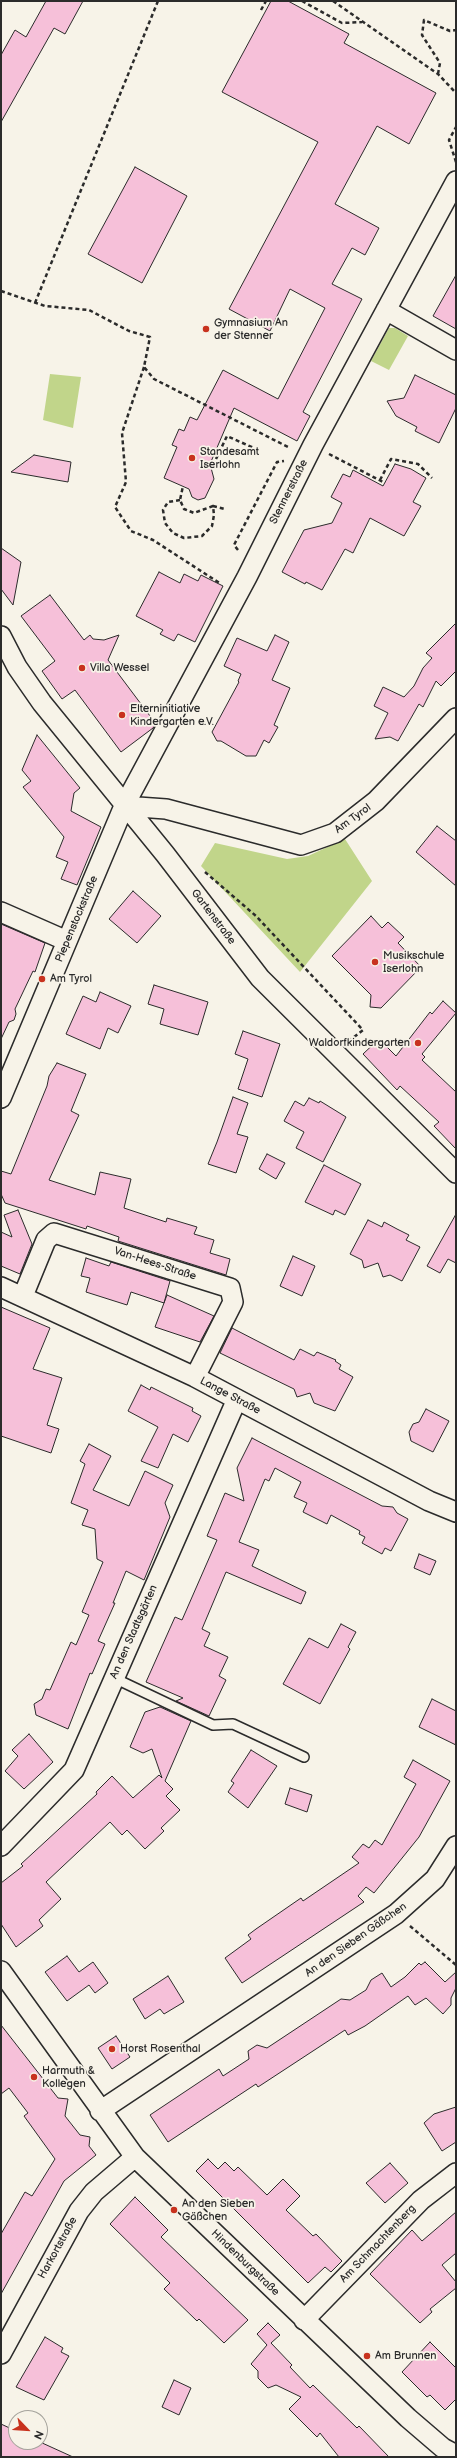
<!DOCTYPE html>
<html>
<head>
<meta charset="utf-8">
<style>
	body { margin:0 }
	#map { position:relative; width:457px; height:2458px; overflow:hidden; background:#f7f3e8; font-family:"Balsamiq Sans",sans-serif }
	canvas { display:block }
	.frame { position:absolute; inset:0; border:2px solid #2b2b2b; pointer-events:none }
	.north { position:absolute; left:8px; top:2410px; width:40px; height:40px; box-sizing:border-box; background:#f7f3e8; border:1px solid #a5a39c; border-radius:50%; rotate:115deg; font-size:11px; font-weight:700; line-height:16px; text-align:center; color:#2b2b2b }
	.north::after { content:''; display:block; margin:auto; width:14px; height:18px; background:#c8321e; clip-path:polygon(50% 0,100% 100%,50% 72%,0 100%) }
</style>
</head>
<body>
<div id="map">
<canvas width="457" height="2458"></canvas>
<div class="frame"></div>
<div class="north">N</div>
</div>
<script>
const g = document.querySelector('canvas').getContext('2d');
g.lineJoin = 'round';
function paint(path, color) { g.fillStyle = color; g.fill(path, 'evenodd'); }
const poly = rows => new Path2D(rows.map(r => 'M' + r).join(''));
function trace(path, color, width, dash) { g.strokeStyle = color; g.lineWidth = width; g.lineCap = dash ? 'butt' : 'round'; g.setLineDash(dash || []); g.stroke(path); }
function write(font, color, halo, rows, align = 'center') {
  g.font = font + ' "Balsamiq Sans",sans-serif'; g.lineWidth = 3.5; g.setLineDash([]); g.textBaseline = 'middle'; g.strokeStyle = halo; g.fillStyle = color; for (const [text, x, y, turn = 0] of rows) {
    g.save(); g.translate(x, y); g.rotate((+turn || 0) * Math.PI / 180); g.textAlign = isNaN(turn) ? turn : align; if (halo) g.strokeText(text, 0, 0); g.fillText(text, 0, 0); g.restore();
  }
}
paint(poly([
	[389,328,395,328,408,336,389,370,371,361],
	[50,374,81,377,73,428,43,420],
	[345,839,372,881,300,972,201,866,215,843,287,859,308,856]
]), '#c1d58a');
const building = poly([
	[46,1,83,1,65,34,54,28,1,122,1,55,15,30,26,37,46,1],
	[271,1,288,1,349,34,344,43,436,93,409,144,377,126,335,204,379,228,365,255,352,248,332,284,362,299,303,412,310,416,297,441,234,408,210,464,214,479,205,498,198,500,192,497,189,489,164,478,177,447,172,445,179,429,184,431,190,417,197,420,223,370,278,399,325,308,290,289,270,331,229,309,318,142,222,92,271,1],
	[135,167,187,196,142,283,88,254,135,167],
	[456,275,456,329,433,316,456,275],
	[415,375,456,395,456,408,439,443,415,431,417,427,396,416,387,401,404,398,415,375],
	[34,455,71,462,68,482,11,472,34,455],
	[395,464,411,469,426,478,413,502,421,506,404,536,370,518,353,553,345,549,322,590,306,582,305,584,282,572,304,530,332,523,342,503,331,497,343,474,350,477,353,470,383,486,395,464],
	[1,548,21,562,13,605,1,589,1,548],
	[159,572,180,583,184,574,198,581,201,575,223,586,195,642,178,634,174,641,160,634,163,630,136,616,159,572],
	[50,595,84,640,90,635,93,639,104,640,119,635,108,660,156,724,153,728,121,752,75,690,62,699,42,671,55,661,21,616,50,595],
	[456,623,456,671,441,686,436,681,423,707,419,704,398,741,390,737,375,739,388,713,374,706,383,687,404,697,414,686,423,668,432,658,426,653,456,623],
	[275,635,289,642,272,680,290,688,274,725,278,727,269,743,264,740,256,756,246,756,221,741,217,741,212,732,239,682,238,681,241,674,224,666,237,638,267,651,275,635],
	[37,735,80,788,74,793,71,811,101,827,77,885,61,879,68,862,56,857,64,837,23,787,31,781,22,770,37,735],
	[437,826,456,841,456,886,416,852,437,826],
	[133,891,161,916,137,943,109,919,133,891],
	[371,916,382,928,388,922,404,937,398,943,421,967,381,1008,370,1007,371,995,332,956,371,916],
	[1,924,45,943,35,972,33,971,15,1009,16,1014,14,1020,9,1022,1,1039,1,924],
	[154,985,208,1002,198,1035,160,1024,164,1009,148,1004,154,985],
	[100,992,131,1006,118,1033,108,1028,100,1049,66,1034,83,996,96,1002,100,992],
	[443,1001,456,1013,422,1054,425,1057,422,1060,456,1092,456,1149,434,1126,439,1122,400,1086,397,1090,363,1054,379,1039,396,1056,430,1012,432,1014,443,1001],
	[243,1031,280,1044,262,1097,238,1089,248,1059,235,1054,243,1031],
	[57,1063,86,1074,71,1111,79,1115,49,1180,95,1195,100,1172,131,1179,124,1208,166,1222,167,1218,197,1227,194,1234,214,1240,210,1253,230,1259,226,1275,118,1241,119,1237,87,1226,86,1229,5,1203,1,1194,1,1171,11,1174,47,1086,49,1076,57,1063],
	[233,1097,248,1103,237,1134,248,1137,236,1173,208,1164,217,1142,233,1097],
	[309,1098,319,1103,320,1101,346,1117,323,1162,296,1148,304,1132,284,1121,295,1101,304,1106,309,1098],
	[267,1154,285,1163,276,1179,259,1169,267,1154],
	[324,1165,361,1184,345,1215,335,1210,333,1215,305,1202,324,1165],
	[18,1210,32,1244,20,1274,1,1266,1,1232,12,1237,4,1215,18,1210],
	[456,1214,456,1263,448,1259,440,1273,427,1266,456,1214],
	[368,1220,382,1227,384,1222,397,1229,409,1235,406,1240,420,1247,402,1281,390,1275,383,1277,378,1263,364,1268,362,1260,350,1254,368,1220],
	[293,1256,315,1266,302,1296,280,1286,293,1256],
	[86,1258,109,1266,111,1262,170,1281,164,1303,131,1292,127,1305,86,1292,90,1278,81,1276,86,1258],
	[167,1295,214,1316,200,1342,155,1327,167,1295],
	[1,1307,50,1328,33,1369,62,1378,47,1425,59,1429,51,1453,1,1436,1,1307],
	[232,1328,294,1360,300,1349,314,1356,317,1352,336,1360,335,1361,341,1365,339,1369,353,1377,335,1411,314,1403,310,1393,297,1397,294,1389,220,1353,232,1328],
	[141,1385,150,1390,151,1387,193,1408,192,1411,201,1416,188,1442,173,1434,158,1468,141,1461,158,1427,128,1411,141,1385],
	[426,1409,449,1421,433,1452,411,1441,409,1432,413,1424,419,1422,426,1409],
	[252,1438,382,1506,393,1507,397,1513,408,1519,391,1551,385,1548,382,1554,362,1543,365,1537,359,1534,360,1531,331,1515,327,1524,303,1512,307,1503,294,1497,301,1482,275,1468,269,1481,265,1479,239,1542,259,1550,252,1566,306,1592,301,1604,226,1572,202,1629,210,1633,204,1646,228,1657,219,1676,226,1680,209,1716,176,1701,183,1698,146,1682,175,1617,182,1620,217,1540,207,1536,225,1493,244,1501,237,1468,252,1438],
	[89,1444,111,1456,93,1490,129,1506,145,1471,173,1485,165,1503,170,1517,144,1580,126,1571,113,1603,115,1603,98,1641,105,1644,92,1674,90,1673,68,1729,36,1715,34,1704,42,1699,46,1689,50,1690,71,1642,76,1645,89,1615,82,1612,103,1562,97,1559,95,1529,82,1525,88,1510,71,1503,85,1464,80,1461,89,1444],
	[419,1554,436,1561,430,1575,414,1568,419,1554],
	[341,1624,356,1632,348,1647,350,1649,320,1704,283,1684,309,1638,328,1648,341,1624],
	[432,1699,456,1711,456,1745,419,1727,432,1699],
	[160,1707,191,1721,165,1781,173,1789,166,1796,180,1810,161,1828,164,1831,145,1849,127,1830,122,1835,110,1822,46,1882,61,1899,39,1920,43,1926,16,1947,1,1924,1,1883,23,1866,21,1864,97,1794,96,1792,112,1776,133,1798,159,1775,162,1778,152,1749,143,1753,130,1747,145,1712,160,1707],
	[29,1734,53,1762,24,1789,5,1771,18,1756,12,1750,29,1734],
	[251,1750,277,1766,248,1808,228,1792,234,1783,231,1781,251,1750],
	[413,1760,450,1781,419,1837,374,1893,366,1887,358,1896,364,1902,242,1983,225,1958,251,1939,248,1935,256,1929,301,1898,303,1901,359,1863,352,1857,363,1844,369,1848,375,1840,382,1845,416,1784,404,1777,413,1760],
	[290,1788,312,1795,307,1812,285,1804,290,1788],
	[67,1956,79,1972,93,1962,108,1983,95,1993,89,1985,67,2001,45,1972,67,1956],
	[425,1962,445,1982,456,1972,456,1988,451,1998,451,2005,443,2014,426,1998,415,2005,408,1996,365,2026,348,2035,345,2030,258,2087,256,2084,168,2142,150,2115,219,2069,223,2076,249,2059,248,2051,257,2045,267,2048,341,1999,350,2000,366,1990,371,1980,382,1973,391,1987,405,1977,419,1963,421,1965,425,1962],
	[168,1976,184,2002,164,2014,160,2009,145,2019,133,1999,168,1976],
	[1,2025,58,2098,68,2099,65,2116,80,2135,90,2137,89,2146,96,2155,64,2181,1,2294,1,2234,25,2192,32,2196,55,2159,24,2116,28,2113,9,2088,1,2094,1,2025],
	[116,2036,130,2057,112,2069,98,2048,116,2036],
	[456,2107,456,2142,442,2151,424,2123,434,2114,456,2107],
	[208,2159,218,2169,225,2162,234,2171,238,2167,267,2195,283,2179,300,2196,286,2210,313,2236,316,2234,342,2261,331,2272,325,2267,308,2283,196,2171,208,2159],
	[390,2163,408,2183,385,2203,366,2183,390,2163],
	[135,2197,168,2230,161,2237,248,2320,224,2343,199,2319,197,2321,164,2289,170,2283,110,2224,135,2197],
	[456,2212,456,2253,442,2265,456,2282,456,2288,430,2309,432,2312,420,2323,370,2274,412,2230,422,2241,456,2212],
	[268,2323,280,2335,271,2343,292,2365,290,2367,310,2388,313,2385,357,2428,359,2426,389,2457,339,2457,320,2433,317,2437,289,2409,301,2397,276,2385,268,2388,258,2378,258,2371,251,2364,267,2345,257,2334,268,2323],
	[45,2337,63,2348,61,2352,69,2356,44,2400,16,2387,45,2337],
	[430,2342,456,2368,456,2399,445,2410,430,2395,427,2397,402,2372,430,2342],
	[174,2380,191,2388,179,2415,162,2407,174,2380],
	[1,2424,16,2431,16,2442,40,2442,73,2457,1,2457,1,2424]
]);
paint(building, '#f6c0d9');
trace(building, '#2b2b2b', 1);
const lane = poly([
	[114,1678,213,1725,233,1724,304,1757]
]);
const street = poly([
	[386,310,456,350],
	[1,636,17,667,42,703,165,854,260,978,456,1173],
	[124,806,166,809,301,845,335,833,376,801,456,718],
	[1,912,67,941],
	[1,1098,124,806,247,577,313,445,456,181],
	[1,1287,195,1377,429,1501,456,1512],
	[23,1296,46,1240,54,1233,230,1288,233,1302,195,1377],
	[1,1846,74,1770,237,1399],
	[1,1971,135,2157,408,2418,443,2448,456,2455],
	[100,2111,396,1914,435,1879,456,1846],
	[304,2320,421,2200,456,2173],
	[1,2354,79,2211,94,2192,135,2157]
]);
trace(lane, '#2b2b2b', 12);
trace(street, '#2b2b2b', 22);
trace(poly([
	[302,1,342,23,362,22],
	[333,1,438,74,456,93],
	[261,10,266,1],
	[438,74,440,63,422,35,424,20,450,31,456,30],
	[456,162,449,140,456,127],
	[1,291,45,306,89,310,129,331,150,337,144,367,154,379,290,448],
	[35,303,158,1],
	[144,367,122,433,126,482,115,507,131,531,153,540,221,584],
	[329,454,385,483],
	[216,459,227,436,256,449],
	[380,480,391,459,418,464,432,478],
	[180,500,168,502,163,510,165,523,173,533,184,538,202,536,212,526,214,515,213,506,194,513,184,509,180,500,183,486],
	[213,506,225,509],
	[238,550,234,545,277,462,284,461],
	[205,872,256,916,363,1030,349,1041],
	[410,1926,456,1965]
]), '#2b2b2b', 2.5, [4, 3]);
trace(lane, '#f7f3e8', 9);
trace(street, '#f7f3e8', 19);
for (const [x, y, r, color] of [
	[206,329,4,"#c8321e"],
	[192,458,4,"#c8321e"],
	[82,668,4,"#c8321e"],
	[122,715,4,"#c8321e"],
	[375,962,4,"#c8321e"],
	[42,979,4,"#c8321e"],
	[418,1043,4,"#c8321e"],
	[112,2049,4,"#c8321e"],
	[34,2077,4,"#c8321e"],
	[174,2210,4,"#c8321e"],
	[367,2356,4,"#c8321e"]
]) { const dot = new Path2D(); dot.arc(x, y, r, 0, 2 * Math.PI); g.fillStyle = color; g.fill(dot); trace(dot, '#f7f3e8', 1.5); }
write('11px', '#2b2b2b', '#f7f3e8', [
	["Gymnasium An",214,323],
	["der Stenner",214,336],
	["Standesamt",200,452],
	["Iserlohn",200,465],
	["Villa Wessel",90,668],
	["Elterninitiative",130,709],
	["Kindergarten e.V.",130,722],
	["Musikschule",383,956],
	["Iserlohn",383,969],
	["Am Tyrol",50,979],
	["Waldorfkindergarten",410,1043,"right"],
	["Horst Rosenthal",120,2049],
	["Harmuth &",42,2071],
	["Kollegen",42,2084],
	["An den Sieben",182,2204],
	["Gäßchen",182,2217],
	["Am Brunnen",375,2356]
], 'left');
write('11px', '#2b2b2b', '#f7f3e8', [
	["Stennerstraße",289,492,-63],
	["Am Tyrol",353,819,-36],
	["Gartenstraße",213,917,53],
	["Piepenstockstraße",77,919,-67],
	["Van-Hees-Straße",155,1264,18],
	["Lange Straße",230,1396,28],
	["An den Stadtsgärten",134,1632,-66],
	["An den Sieben Gäßchen",356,1940,-35],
	["Am Schmachtenberg",378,2244,-46],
	["Harkortstraße",58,2248,-61],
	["Hindenburgstraße",245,2263,44]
]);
</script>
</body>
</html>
